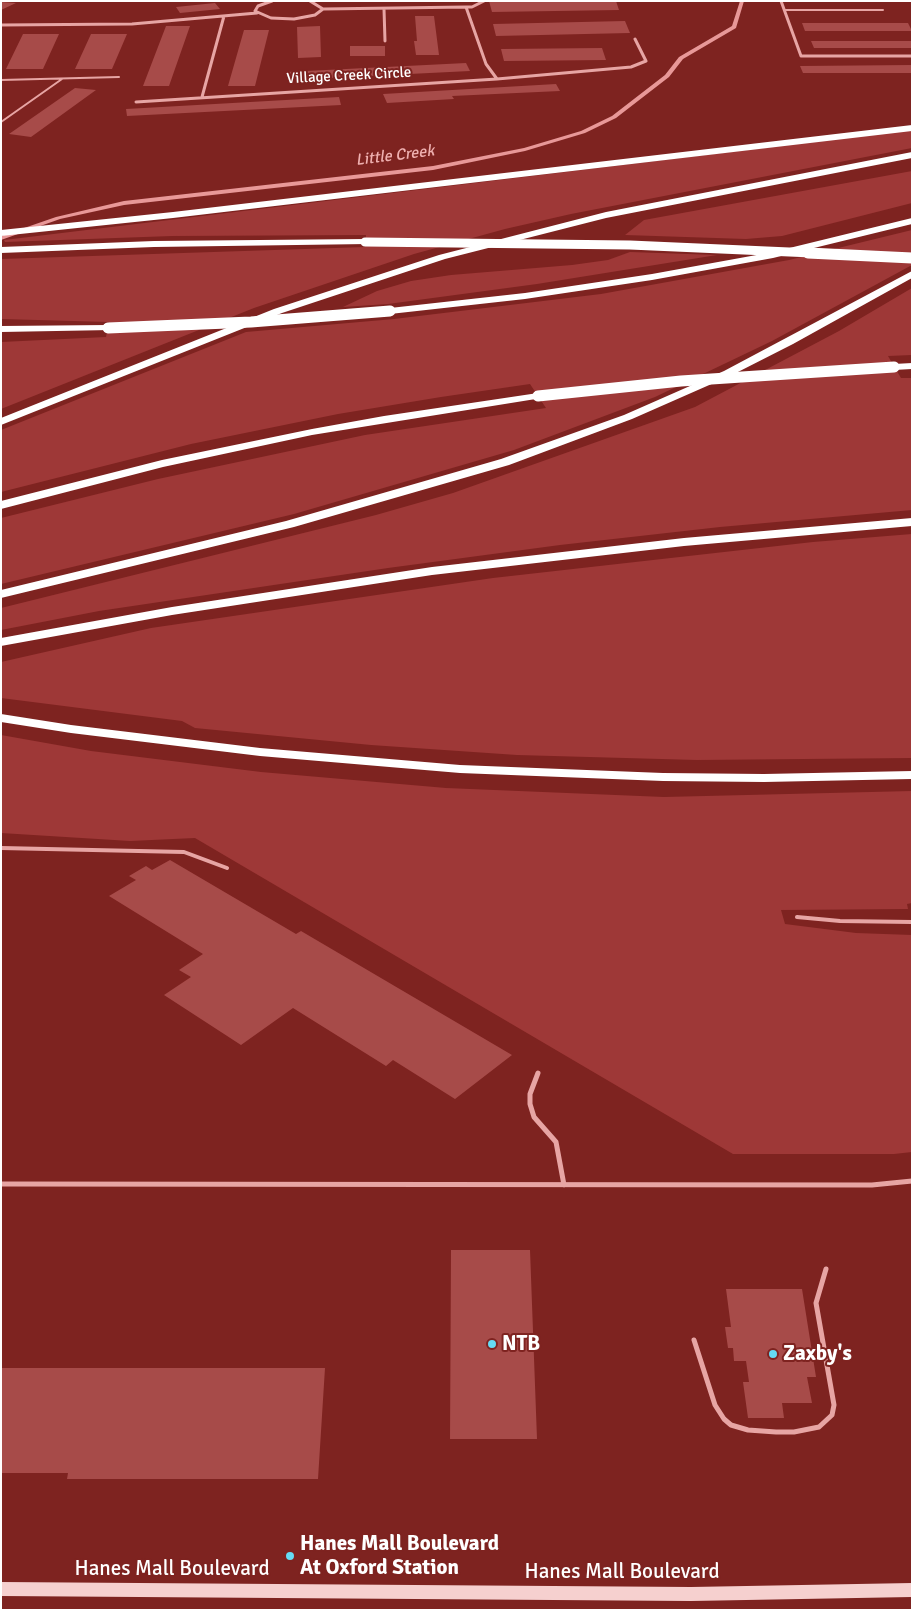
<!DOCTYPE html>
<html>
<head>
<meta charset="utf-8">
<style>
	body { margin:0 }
	#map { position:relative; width:913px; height:1611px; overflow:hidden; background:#7e2320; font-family:Signika,sans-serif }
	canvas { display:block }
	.frame { position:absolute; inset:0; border:2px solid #fff; pointer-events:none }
</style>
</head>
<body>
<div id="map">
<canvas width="913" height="1611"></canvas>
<div class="frame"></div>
</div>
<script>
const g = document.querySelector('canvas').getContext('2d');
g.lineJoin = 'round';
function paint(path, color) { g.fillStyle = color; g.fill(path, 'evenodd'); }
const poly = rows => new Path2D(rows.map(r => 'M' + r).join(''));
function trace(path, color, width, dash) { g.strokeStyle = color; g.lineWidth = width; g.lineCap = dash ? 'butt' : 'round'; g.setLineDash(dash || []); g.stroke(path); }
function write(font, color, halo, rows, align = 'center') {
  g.font = font + ' Signika,sans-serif'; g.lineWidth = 4; g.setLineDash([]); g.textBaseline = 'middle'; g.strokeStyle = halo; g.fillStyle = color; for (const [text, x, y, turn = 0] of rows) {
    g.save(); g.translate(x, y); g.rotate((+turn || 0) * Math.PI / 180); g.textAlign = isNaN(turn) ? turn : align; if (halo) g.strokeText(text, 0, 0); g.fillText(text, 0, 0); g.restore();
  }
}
paint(poly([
	[912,130,912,148,571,214,505,229,414,254,254,308,1,409,1,342,106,337,109,322,1,319,1,259,365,247,366,235,172,236,5,242,4,240],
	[912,171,912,203,782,236,746,239,625,235,644,220],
	[912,230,912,265,772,341,655,397,514,450,294,514,1,584,1,518,158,479,365,435,546,408,530,384,441,397,338,414,191,444,1,492,1,430,246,332,394,319,601,294,789,260],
	[630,252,717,255,537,284,388,304,343,307,377,291,411,281,451,275,572,265,608,260],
	[912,288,912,355,888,356,901,378,912,378,912,510,720,527,560,545,388,568,99,611,1,630,1,608,376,515,453,493,695,407,839,331],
	[912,534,912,758,697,760,517,755,371,745,195,728,182,721,1,698,1,662,151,628,493,578,813,542],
	[1,735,91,751,261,772,446,788,664,797,912,791,912,903,907,904,908,909,781,910,785,924,856,933,912,935,912,1152,894,1154,733,1154,195,838,130,841,1,833]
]), '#9e3837');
paint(poly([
	[740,1,744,1,736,28,683,59,669,77,616,118,585,133,525,151,433,170,124,205,60,219,1,240,1,236,56,217,124,201,433,166,524,148,581,131,612,116,665,75,679,57,732,26,740,1]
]), '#e89898');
paint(poly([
	[489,1,616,1,619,10,492,12],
	[1,2,16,3,1,10],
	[215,3,220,9,180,13,176,7],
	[415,16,434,16,439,55,416,55,414,41,417,41],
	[625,21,630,33,496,36,493,24],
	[802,23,908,23,912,31,805,31],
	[166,26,190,26,169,86,143,86],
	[320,26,321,57,298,58,297,27],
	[244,30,269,30,255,86,228,86],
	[23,34,59,34,43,69,6,69],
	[91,34,127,34,112,69,75,69],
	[811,41,912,41,912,48,814,48],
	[350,46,385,46,385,56,350,56],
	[602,48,606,60,504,61,501,49],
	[466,63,470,71,288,80,286,72],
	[912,65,912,73,803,73,800,66],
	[556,84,560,91,452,96,454,99,387,103,383,94],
	[75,88,96,90,31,137,9,134],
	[339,97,341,105,127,116,126,109],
	[170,860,296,934,301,931,512,1055,455,1099,393,1060,386,1066,293,1008,241,1045,164,995,191,977,179,970,203,954,109,896,136,880,129,876,146,866,152,870],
	[451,1250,530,1250,537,1439,450,1439],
	[726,1289,802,1289,816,1377,807,1377,812,1403,782,1403,784,1418,748,1418,743,1382,749,1382,746,1361,734,1361,733,1348,728,1348,725,1327,731,1327],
	[1,1368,325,1368,318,1479,67,1479,68,1473,1,1473]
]), '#a74b49');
trace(poly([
	[784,10,883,10],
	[1,80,119,77],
	[1,122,62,79]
]), '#e7a5a4', 2);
trace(poly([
	[1,848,184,852,227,868],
	[797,917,840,921,912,922]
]), '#e7a5a4', 4);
trace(poly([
	[538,1073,530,1094,530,1104,534,1117,556,1142,564,1185],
	[1,1184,872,1185,912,1181],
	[694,1340,715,1405,724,1419,731,1425,748,1430,776,1432,794,1432,819,1427,832,1415,834,1405,816,1303,826,1269]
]), '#e7a5a4', 5);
trace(poly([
	[272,1,258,6,255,11,271,18,294,19,315,15,323,9],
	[310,1,323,9],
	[781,1,801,56,912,56],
	[466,7,472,7,484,1],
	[323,9,466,7,486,64,497,79],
	[384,9,385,41],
	[1,25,132,24,257,13],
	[202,97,224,16],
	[136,102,497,79,631,67,646,61,635,39]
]), '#e7a5a4', 3);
paint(poly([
	[1,1582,691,1587,912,1583,912,1597,691,1601,1,1596,1,1582]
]), '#f6d0cf');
paint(poly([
	[912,125,912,131,173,218,1,236,1,230,173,212,912,125],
	[912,152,912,158,606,218,445,259,282,313,1,425,1,418,274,309,439,255,606,212,912,152],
	[912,218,912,224,773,258,652,280,525,299,390,314,385,311,390,308,525,293,652,274,773,252,912,218],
	[365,239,368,240,368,244,154,247,1,253,1,247,154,241,365,239],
	[912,271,912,278,793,344,732,375,632,419,509,465,294,527,1,598,1,590,286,521,501,459,624,415,724,371,912,271],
	[108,325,112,326,113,328,112,330,1,332,1,326,108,325],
	[912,363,912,369,894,370,889,367,894,364,912,363],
	[538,393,544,396,542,398,312,435,163,467,1,509,1,501,162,460,312,429,384,416,538,393],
	[912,518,912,526,684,546,432,575,172,615,1,646,1,638,172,607,432,567,684,538,912,518],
	[1,714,71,725,260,748,460,765,663,773,764,774,912,771,912,779,764,782,663,781,460,773,260,756,71,733,1,722,1,714]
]), '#fff');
trace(poly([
	[365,242,630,245,835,254]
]), '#fff', 9);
trace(poly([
	[808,253,912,258],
	[108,328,251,322,390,311],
	[538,396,681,381,894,367]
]), '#fff', 11);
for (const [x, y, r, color] of [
	[492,1344,5,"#65dbf4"],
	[773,1354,5,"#65dbf4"],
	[290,1556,5,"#65dbf4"]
]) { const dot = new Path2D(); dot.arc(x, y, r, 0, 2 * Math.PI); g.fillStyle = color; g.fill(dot); trace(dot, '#7e2320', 2); }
write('15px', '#fff', '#7e2320', [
	["Village Creek Circle",349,76,-3]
]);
write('italic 16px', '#efb0b0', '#7e2320', [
	["Little Creek",395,156,-7]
]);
write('bold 21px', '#fff', '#7e2320', [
	["NTB",502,1344],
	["Zaxby's",783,1354],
	["Hanes Mall Boulevard",300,1544],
	["At Oxford Station",300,1568]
], 'left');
write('21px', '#fff', '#7e2320', [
	["Hanes Mall Boulevard",172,1569],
	["Hanes Mall Boulevard",622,1572]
]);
</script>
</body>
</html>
